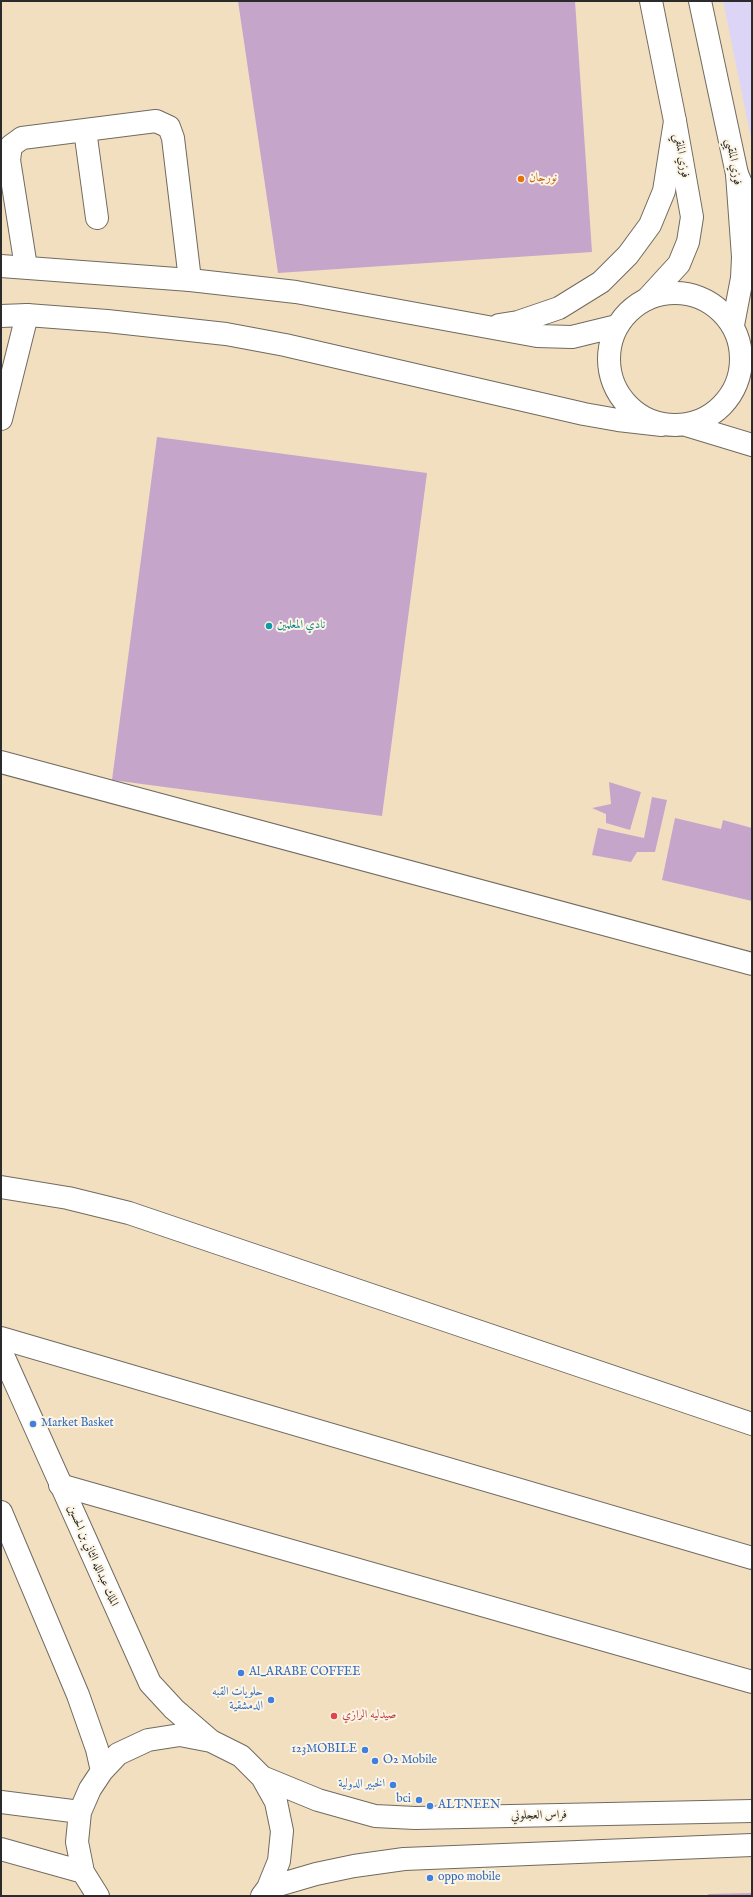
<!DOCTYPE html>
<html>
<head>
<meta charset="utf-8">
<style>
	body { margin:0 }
	#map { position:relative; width:753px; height:1897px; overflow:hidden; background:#f2dfc0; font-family:"IM FELL English",serif }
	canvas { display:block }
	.frame { position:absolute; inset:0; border:2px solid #2b2b2b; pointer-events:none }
</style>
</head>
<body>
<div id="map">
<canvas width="753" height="1897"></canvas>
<div class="frame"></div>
</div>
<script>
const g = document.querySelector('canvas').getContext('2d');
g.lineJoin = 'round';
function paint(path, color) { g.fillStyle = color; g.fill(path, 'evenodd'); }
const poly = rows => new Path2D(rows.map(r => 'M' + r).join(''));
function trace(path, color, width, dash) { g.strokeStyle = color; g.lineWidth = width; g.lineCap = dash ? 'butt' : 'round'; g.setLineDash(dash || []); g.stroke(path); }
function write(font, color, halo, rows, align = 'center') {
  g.font = font + ' "IM FELL English",Amiri,serif'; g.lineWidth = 4; g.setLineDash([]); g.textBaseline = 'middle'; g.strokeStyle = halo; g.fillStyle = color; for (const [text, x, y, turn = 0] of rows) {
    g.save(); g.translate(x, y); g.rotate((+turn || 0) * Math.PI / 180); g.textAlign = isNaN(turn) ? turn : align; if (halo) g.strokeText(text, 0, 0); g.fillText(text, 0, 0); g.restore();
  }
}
paint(poly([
	[723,1,752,1,752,143]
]), '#ddd5f6');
paint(poly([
	[238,1,575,1,592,252,278,273],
	[157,437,427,473,382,816,112,780],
	[609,782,641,792,630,830,606,823,606,814,592,808,611,804],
	[652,797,667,800,655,852,637,852,631,862,592,855,598,828,644,838],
	[675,818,721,829,723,820,752,828,752,901,662,880],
	[752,1893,752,1896,708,1896,708,1894]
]), '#c6a5cb');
const minor = poly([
	[700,1,737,174,743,257,742,278,733,325],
	[85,130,97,218],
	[26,267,9,160,11,146,22,138,156,121,169,127,173,138,190,280],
	[647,299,679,264,688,242,692,217,675,121,651,1],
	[1,419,27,315],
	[1,762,752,964],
	[1,1187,68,1198,129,1213,752,1424],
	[1,1338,752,1558],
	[60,1485,752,1682]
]);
const major = poly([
	[737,174,752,209],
	[1,266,190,280,296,292,537,336,572,337,617,326],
	'609 359a66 66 0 1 1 132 0a66 66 0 1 1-132 0Z',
	[1,316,27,315,107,321,226,334,285,345,584,414,618,420,662,425],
	[499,325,518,322,559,308,601,282,628,255,650,225,664,191,675,121],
	[686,425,752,445],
	[1,1351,150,1683,174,1709,211,1741],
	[1,1512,78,1695,97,1749,102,1771],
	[262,1777,318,1800,375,1816,415,1818,752,1811],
	[1,1802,80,1812],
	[1,1849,83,1872],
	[268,1888,316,1874,354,1866,404,1859,752,1845],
	[98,1896,83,1872,77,1842,80,1812,90,1789,102,1771,118,1754,148,1740,180,1735,211,1741,241,1756,262,1777,276,1802,282,1831,279,1861,268,1888,262,1896]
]);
trace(minor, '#716a5f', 24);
trace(major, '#716a5f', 24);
trace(minor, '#fff', 22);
trace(major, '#fff', 22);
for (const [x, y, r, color] of [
	[521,179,4,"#e8710a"],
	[269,626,4,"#0f9aa8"],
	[33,1424,4,"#3f7fe0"],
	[241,1673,4,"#3f7fe0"],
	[271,1700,4,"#3f7fe0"],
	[334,1716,4,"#e0444e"],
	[365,1750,4,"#3f7fe0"],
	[375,1761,4,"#3f7fe0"],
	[393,1785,4,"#3f7fe0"],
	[419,1800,4,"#3f7fe0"],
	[430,1806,4,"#3f7fe0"],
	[430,1878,4,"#3f7fe0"]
]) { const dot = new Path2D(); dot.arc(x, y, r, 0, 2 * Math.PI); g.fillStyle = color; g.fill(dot); trace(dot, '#fcf5e5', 1.5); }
write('12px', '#2b2b2b', '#fcf5e5', [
	["فوزي الملقي",681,156,80],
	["فوزي الملقيي",733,162,80],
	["الملك عبدالله الثاني بن الحسين",92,1556,66],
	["فراس العجلوني",539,1816,-1]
]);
write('12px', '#c56008', '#fcf5e5', [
	["نورجان",529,179]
], 'left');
write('12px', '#0d838f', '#fcf5e5', [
	["نادي المعلمين",277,626]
], 'left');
write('12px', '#366cbe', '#fcf5e5', [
	["Market Basket",41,1424],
	["Al_ARABE COFFEE",249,1673],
	["حلويات القبه",263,1693,"right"],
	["الدمشقية",263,1707,"right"],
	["123MOBILE",357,1750,"right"],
	["O2 Mobile",383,1761],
	["الخبير الدولية",385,1785,"right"],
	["bci",411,1800,"right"],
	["ALTNEEN",438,1806],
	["oppo mobile",438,1878]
], 'left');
write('12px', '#be3a42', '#fcf5e5', [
	["صيدليه الرازي",342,1716]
], 'left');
</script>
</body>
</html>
